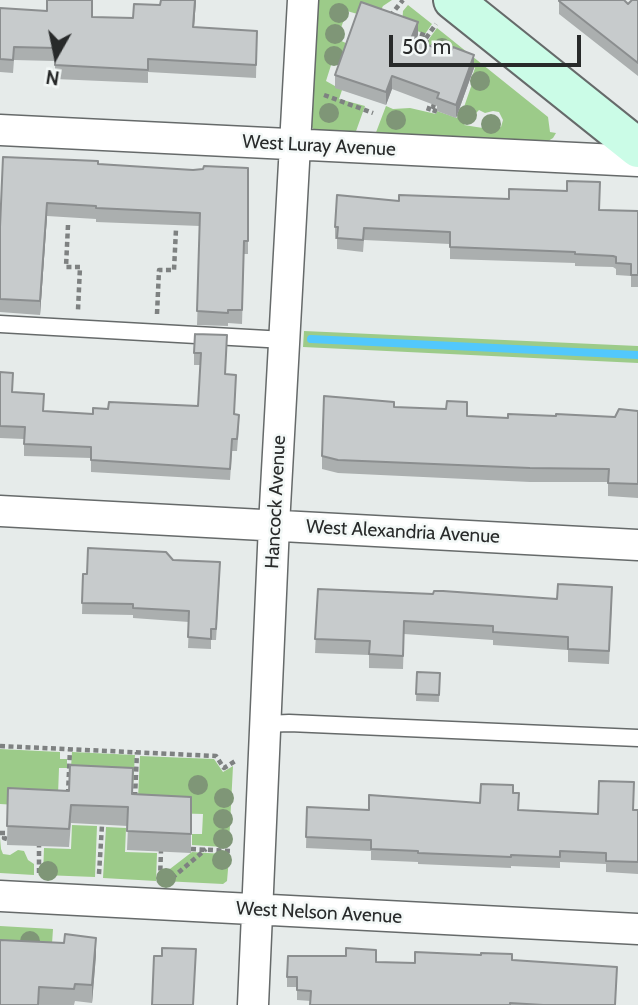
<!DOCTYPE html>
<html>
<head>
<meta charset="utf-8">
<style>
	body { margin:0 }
	#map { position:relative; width:638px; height:1005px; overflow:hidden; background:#e6ebea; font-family:Cabin,sans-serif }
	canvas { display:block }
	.north { position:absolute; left:21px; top:21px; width:70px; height:70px; -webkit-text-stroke:5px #f3f8f7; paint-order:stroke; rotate:189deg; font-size:19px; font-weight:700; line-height:28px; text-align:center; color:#282a2a }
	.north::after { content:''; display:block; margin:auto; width:24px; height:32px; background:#282a2a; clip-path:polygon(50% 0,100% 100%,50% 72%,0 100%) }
	.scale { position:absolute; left:389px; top:35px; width:192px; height:32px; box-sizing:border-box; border:4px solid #282a2a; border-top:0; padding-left:9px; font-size:21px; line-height:24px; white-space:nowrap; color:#282a2a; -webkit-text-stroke:5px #f3f8f7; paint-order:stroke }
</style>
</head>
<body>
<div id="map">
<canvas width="638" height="1005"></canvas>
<div class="north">N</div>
<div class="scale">50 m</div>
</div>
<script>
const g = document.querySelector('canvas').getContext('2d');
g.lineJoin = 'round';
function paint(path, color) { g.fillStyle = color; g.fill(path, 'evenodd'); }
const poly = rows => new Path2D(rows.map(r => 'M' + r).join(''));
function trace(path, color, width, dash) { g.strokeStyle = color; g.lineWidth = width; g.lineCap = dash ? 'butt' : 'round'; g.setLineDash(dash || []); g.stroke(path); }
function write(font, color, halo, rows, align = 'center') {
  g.font = font + ' Cabin,sans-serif'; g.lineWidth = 5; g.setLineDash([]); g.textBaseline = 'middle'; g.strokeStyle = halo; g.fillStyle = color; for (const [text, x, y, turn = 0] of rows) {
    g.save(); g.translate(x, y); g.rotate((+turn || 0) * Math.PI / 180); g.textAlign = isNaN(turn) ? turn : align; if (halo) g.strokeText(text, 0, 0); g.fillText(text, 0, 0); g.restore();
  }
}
paint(poly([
	[318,0,392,0,383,6,381,10,361,15,347,11,337,39,348,44,341,65,332,62,326,81,342,90,339,99,365,106,355,134,315,131,311,126],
	[408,5,432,24,425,34,402,25,403,11],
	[437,28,548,117,550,132,556,133,553,138,545,143,375,135,386,106,393,109,410,108,436,114,437,111,457,118,461,107,464,107,473,81,471,80,475,68,421,50],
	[479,110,485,113,493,111,499,112,503,120,501,127,495,130,464,125],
	[304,331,638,346,638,363,303,347],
	[0,749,60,752,60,759,67,759,67,768,59,768,58,795,35,806,0,804],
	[72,752,135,755,133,787,70,784],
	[140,756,214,759,223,772,233,766,229,844,223,847,192,845,192,834,202,834,203,814,167,813,138,798],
	[72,825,97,826,95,877,43,875,44,848,71,849],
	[106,827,126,828,125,852,157,853,156,881,103,878],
	[0,838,1,849,3,854,10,855,18,850,24,851,28,860,34,864,34,875,0,873],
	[192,852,223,854,229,858,227,881,223,884,163,881,166,872],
	[0,926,53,929,51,959,0,957]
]), '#9ccb89');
trace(poly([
	[311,339,638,355]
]), '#52c8fc', 8);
const lane = poly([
	[0,324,285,340],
	[266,724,289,723,638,738]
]);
const street = poly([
	[0,130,638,161],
	[0,511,638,545],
	[0,896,638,929],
	[253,1005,274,525,303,0]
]);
const secondary = poly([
	[453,0,638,148]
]);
trace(lane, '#666a6a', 19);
trace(street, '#666a6a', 33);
trace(secondary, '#666a6a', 42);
trace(poly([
	[390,16,403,0],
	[412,31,427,36],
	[424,40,438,50],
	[421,45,436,24],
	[324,95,373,113],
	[428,111,430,105,433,107,434,104],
	[434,113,436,108,438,108],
	[68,225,66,267,80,267,78,310],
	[157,314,159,270,174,270,176,229],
	[0,746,216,756,224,768,237,760],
	[68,794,70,749],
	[135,797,137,752],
	[0,833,5,833,4,838,7,839],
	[191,849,232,851],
	[39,873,39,846],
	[99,874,102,825],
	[172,878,206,849],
	[160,879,161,851]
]), '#7e8181', 4.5, [5, 3.5]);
trace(lane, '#fff', 16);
trace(street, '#fff', 30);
trace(secondary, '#cbfce7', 38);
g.fillStyle = '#7f9677';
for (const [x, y] of [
	[339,13],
	[335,34],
	[442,48],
	[334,56],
	[480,81],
	[329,113],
	[467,115],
	[396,120],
	[491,124],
	[198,785],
	[224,798],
	[223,819],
	[223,839],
	[222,860],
	[48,871],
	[166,878],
	[30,941]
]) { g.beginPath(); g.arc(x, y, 10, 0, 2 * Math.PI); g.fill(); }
paint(poly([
	[47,0,93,0,92,17,133,18,160,5,161,0,196,0,194,27,257,31,256,78,148,72,148,83,55,79,55,61,14,60,13,73,0,72,0,8,47,11],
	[638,0,638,76,559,14,559,1,628,4],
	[418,35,415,40,474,68,456,118,437,111,437,106,392,89,386,105,335,88,335,75],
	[98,164,193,170,248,168,248,254,244,254,242,324,228,323,228,326,197,325,200,226,96,222,96,219,47,216,40,315,0,312,0,227],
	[399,201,638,211,638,287,631,287,631,276,616,275,616,269,613,267,575,266,575,263,450,259,450,244,364,240,363,252,337,249,337,239,335,239,335,227],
	[227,347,225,374,236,386,234,414,239,426,237,451,232,451,230,480,91,472,91,458,24,456,24,439,0,438,0,372,13,392,44,411,93,414,108,409,198,406,200,365,194,365,194,353],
	[394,407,467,416,508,418,615,417,638,411,638,498,608,496,608,482,530,482,338,473,322,469,322,456],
	[173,560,220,573,216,640,211,640,211,649,188,648,189,622,133,618,133,615,82,614,83,574],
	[318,589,557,599,612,600,609,664,568,662,568,650,493,645,493,640,404,634,403,669,369,668,369,655,315,653],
	[417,672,440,673,439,702,416,701],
	[8,788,191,797,191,853,127,850,128,826,71,823,69,847,7,845],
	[513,793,519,810,598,814,638,810,638,874,606,872,606,864,560,862,560,868,511,866,511,868,418,864,418,862,371,860,371,851,306,848,307,807,369,810,480,803],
	[96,955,92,1003,75,1001,74,1005,0,1005],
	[512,960,617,977,615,1005,310,1005,311,1001,297,1000,297,987,287,987,287,977,376,962,415,963]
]), '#abafaf');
paint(poly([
	[195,0,196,0,193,40,193,27],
	[418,22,418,35,411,52,411,39],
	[474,55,474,68,456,118,456,105],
	[392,76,392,89,386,105,386,92],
	[47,203,47,216,40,315,40,301],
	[96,938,96,955,92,1003,92,985]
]), '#8b8e8f');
const building = poly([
	[47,0,92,0,92,17,133,18,134,4,160,5,161,0,195,0,193,27,257,31,256,65,148,59,148,70,55,65,56,48,14,47,13,60,0,59,0,8,47,11,47,0],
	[559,0,624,0,628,4,632,0,638,0,638,63,559,1,559,0],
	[361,2,418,22,411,39,450,53,453,47,474,55,456,105,437,98,439,93,392,76,386,92,335,75,361,2],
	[3,157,98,161,98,164,193,170,203,169,204,166,248,168,248,241,244,241,242,310,228,310,228,313,197,311,200,213,96,208,96,206,47,203,40,301,0,299,0,227,3,157],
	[567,181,600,182,599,210,638,211,638,275,631,275,631,264,616,263,616,257,613,256,575,254,575,252,450,247,450,232,364,228,363,240,337,238,338,227,335,227,337,195,399,201,399,195,509,199,509,189,567,191,567,181],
	[195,334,227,335,225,374,236,375,234,414,239,415,237,439,232,439,230,469,91,460,91,447,24,444,25,427,0,426,0,372,13,373,12,392,44,394,43,411,93,414,93,408,108,409,109,402,198,406,201,353,194,353,195,334],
	[324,396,394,402,394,407,446,409,447,401,467,402,467,416,508,418,508,414,556,416,556,414,615,417,619,409,638,411,638,484,608,483,609,469,530,468,338,460,322,456,324,396],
	[88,548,166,552,173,560,220,562,216,629,211,629,211,639,188,637,189,611,133,608,133,604,82,603,83,574,87,574,88,548],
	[558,584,612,587,609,651,568,649,568,637,493,632,493,626,404,621,403,656,369,654,370,641,315,639,318,589,433,594,434,591,443,591,557,599,558,584],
	[417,672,440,673,439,695,416,694,417,672],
	[70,765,133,768,132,794,191,797,191,834,127,831,128,807,71,805,69,829,7,826,8,788,69,791,70,765],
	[599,781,634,782,633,810,638,810,638,862,606,861,606,853,560,851,560,857,511,855,511,857,418,853,418,851,371,849,371,840,306,837,307,807,369,810,369,795,480,803,481,784,513,785,513,793,519,793,518,810,598,814,599,781],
	[65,934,96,938,92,985,75,984,74,989,39,987,38,1005,0,1005,0,940,64,943,65,934],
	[162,948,196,949,193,1005,152,1005,154,956,162,956,162,948],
	[346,948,376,950,376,962,415,963,415,952,481,955,481,953,512,954,512,960,617,967,615,1005,543,1005,510,1003,510,1005,310,1005,311,991,297,990,297,977,287,977,288,956,346,956,346,948]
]);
paint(building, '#c7cbcc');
trace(building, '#8b8e8f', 2);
write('19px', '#282a2a', '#f3f8f7', [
	["West Luray Avenue",319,146,3],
	["Hancock Avenue",276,502,-87],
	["West Alexandria Avenue",403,532,3],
	["West Nelson Avenue",319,913,3]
]);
</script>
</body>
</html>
